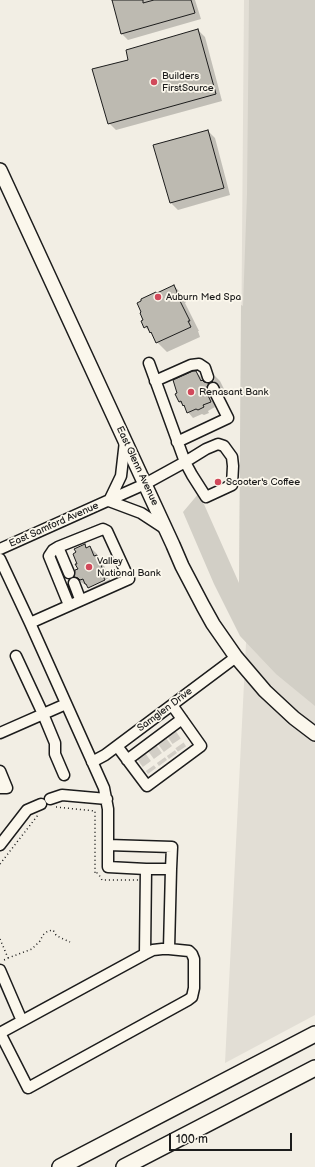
<!DOCTYPE html>
<html>
<head>
<meta charset="utf-8">
<style>
	body { margin:0 }
	#map { position:relative; width:315px; height:1167px; overflow:hidden; background:#f2eee4; font-family:"Balsamiq Sans",sans-serif }
	canvas { display:block }
	.scale { position:absolute; left:169px; top:1133px; width:123px; height:18px; box-sizing:border-box; border:2px solid #1c1c1c; border-top:0; padding-left:5px; font-size:12px; line-height:14px; white-space:nowrap; color:#1c1c1c; -webkit-text-stroke:3px #fbf7ec; paint-order:stroke }
</style>
</head>
<body>
<div id="map">
<canvas width="315" height="1167"></canvas>
<div class="scale">100 m</div>
</div>
<script>
const g = document.querySelector('canvas').getContext('2d');
g.lineJoin = 'round';
function paint(path, color) { g.fillStyle = color; g.fill(path, 'evenodd'); }
const poly = rows => new Path2D(rows.map(r => 'M' + r).join(''));
function trace(path, color, width, dash) { g.strokeStyle = color; g.lineWidth = width; g.lineCap = dash ? 'butt' : 'round'; g.setLineDash(dash || []); g.stroke(path); }
function write(font, color, halo, rows, align = 'center') {
  g.font = font + ' "Balsamiq Sans",sans-serif'; g.lineWidth = 3.5; g.setLineDash([]); g.textBaseline = 'middle'; g.strokeStyle = halo; g.fillStyle = color; for (const [text, x, y, turn = 0] of rows) {
    g.save(); g.translate(x, y); g.rotate((+turn || 0) * Math.PI / 180); g.textAlign = isNaN(turn) ? turn : align; if (halo) g.strokeText(text, 0, 0); g.fillText(text, 0, 0); g.restore();
  }
}
paint(poly([
	[244,0,315,0,315,1015,225,1063,247,623,239,608]
]), '#e2ded5');
paint(poly([
	[249,0,315,0,315,706,276,674,240,636,214,584,183,512,199,493,239,583,241,305,243,306,247,194]
]), '#d2cfc6');
paint(poly([
	[113,0,195,0,201,19,128,40,122,34],
	[198,30,205,37,222,101,116,130,109,123,130,61],
	[208,131,215,138,230,195,178,210,171,203,154,145],
	[174,286,184,296,186,302,185,303,199,331,198,331,200,337,167,352,157,342,154,336,145,327,144,320,157,294],
	[196,372,201,377,204,383,208,384,213,389,212,396,210,396,215,407,208,411,209,413,204,415,202,414,193,418,188,412,185,407,179,402,178,393],
	[215,376,220,381,224,389,219,387,214,381],
	[84,545,87,549,90,547,97,554,99,559,103,563,109,578,90,587,90,588,89,586,82,583,75,576,79,570],
	[110,579,111,582,96,595,90,589]
]), '#0003');
const building = poly([
	[112,0,143,0,143,3,154,0,191,0,195,13,121,34,112,0],
	[198,29,216,94,108,124,92,69,128,60,126,50,198,29],
	[208,130,224,188,170,203,153,145,208,130],
	[174,285,177,292,176,293,190,321,188,321,191,327,156,343,151,332,150,333,147,326,144,328,141,321,143,320,140,313,141,312,137,303,141,301,141,299,156,292,157,293,174,285],
	[193,371,196,371,201,381,202,380,204,382,209,383,207,387,207,390,206,391,211,402,203,405,204,407,198,410,196,409,187,413,184,405,183,406,181,401,179,402,175,394,177,393,173,380,193,371],
	[85,544,86,548,90,546,94,556,97,555,105,575,103,576,105,580,88,588,86,584,85,584,83,579,80,580,78,578,74,577,75,570,78,569,75,564,77,564,73,554,76,552,74,549,85,544]
]);
paint(building, '#bdbab1');
trace(building, '#1c1c1c', 1);
trace(poly([
	[171,733,182,749],
	[162,741,173,756],
	[152,748,163,763],
	[141,756,152,771]
]), '#d2cec6', 10, [10, 5]);
const minor = poly([
	[155,381,191,365,199,364,205,368,208,377],
	[177,442,228,418,213,388],
	[109,501,141,513,167,530],
	[109,501,121,476,125,441],
	[58,547,69,573],
	[0,549,145,484,185,462,206,449,218,444,224,446,232,457,233,466,232,485,206,497,192,475,185,462,149,363],
	[0,559,30,623,104,788,108,809,108,867,146,869,145,954,153,950,162,949,169,949,189,951,192,954,194,959,194,988,192,997,188,1000,28,1088,0,1033],
	[74,583,80,599],
	[30,623,129,579,107,531,103,529,58,547,53,550,49,556,69,605],
	[16,656,43,714,55,743,55,754,64,775],
	[0,733,66,704],
	[117,746,147,786,201,746,172,705],
	[127,760,182,719],
	[92,762,105,755,236,657],
	[0,771,7,788,0,788],
	[50,799,62,795,107,799],
	[0,845,27,810,41,804],
	[108,845,172,847,171,869],
	[146,869,171,869,169,949],
	[0,970,22,1021],
	[0,1033,145,954]
]);
const major = poly([
	[0,170,173,545,182,566,203,606,213,624,236,657,265,691,294,718,315,734]
]);
const highway = poly([
	[60,1167,315,1034],
	[124,1167,315,1068]
]);
trace(minor, '#1c1c1c', 13);
trace(major, '#1c1c1c', 16);
trace(highway, '#1c1c1c', 18);
trace(poly([
	[56,807,95,811,95,874,97,873,99,875,102,880,138,880],
	[0,864,38,815],
	[0,939,8,958,2,961],
	[8,958,32,949,40,941,43,935,48,931,53,930,56,935,61,938,70,942]
]), '#1c1c1c', 1.5, [1, 3]);
trace(minor, '#fbf7ec', 10);
trace(major, '#fbf7ec', 13);
trace(highway, '#fbf7ec', 15);
for (const [x, y, r, color] of [
	[154,82,4,"#d1495b"],
	[158,297,4,"#d1495b"],
	[191,392,4,"#d1495b"],
	[218,482,4,"#d1495b"],
	[89,567,4,"#d1495b"]
]) { const dot = new Path2D(); dot.arc(x, y, r, 0, 2 * Math.PI); g.fillStyle = color; g.fill(dot); trace(dot, '#fbf7ec', 1.5); }
write('10px', '#1c1c1c', '#fbf7ec', [
	["Builders",162,76],
	["FirstSource",162,88],
	["Auburn Med Spa",166,297],
	["Renasant Bank",199,392],
	["Scooter's Coffee",226,482],
	["Valley",97,561],
	["National Bank",97,573]
], 'left');
write('10px', '#1c1c1c', '#fbf7ec', [
	["East Glenn Avenue",137,466,65],
	["East Samford Avenue",54,525,-24],
	["Samglen Drive",165,710,-37]
]);
</script>
</body>
</html>
